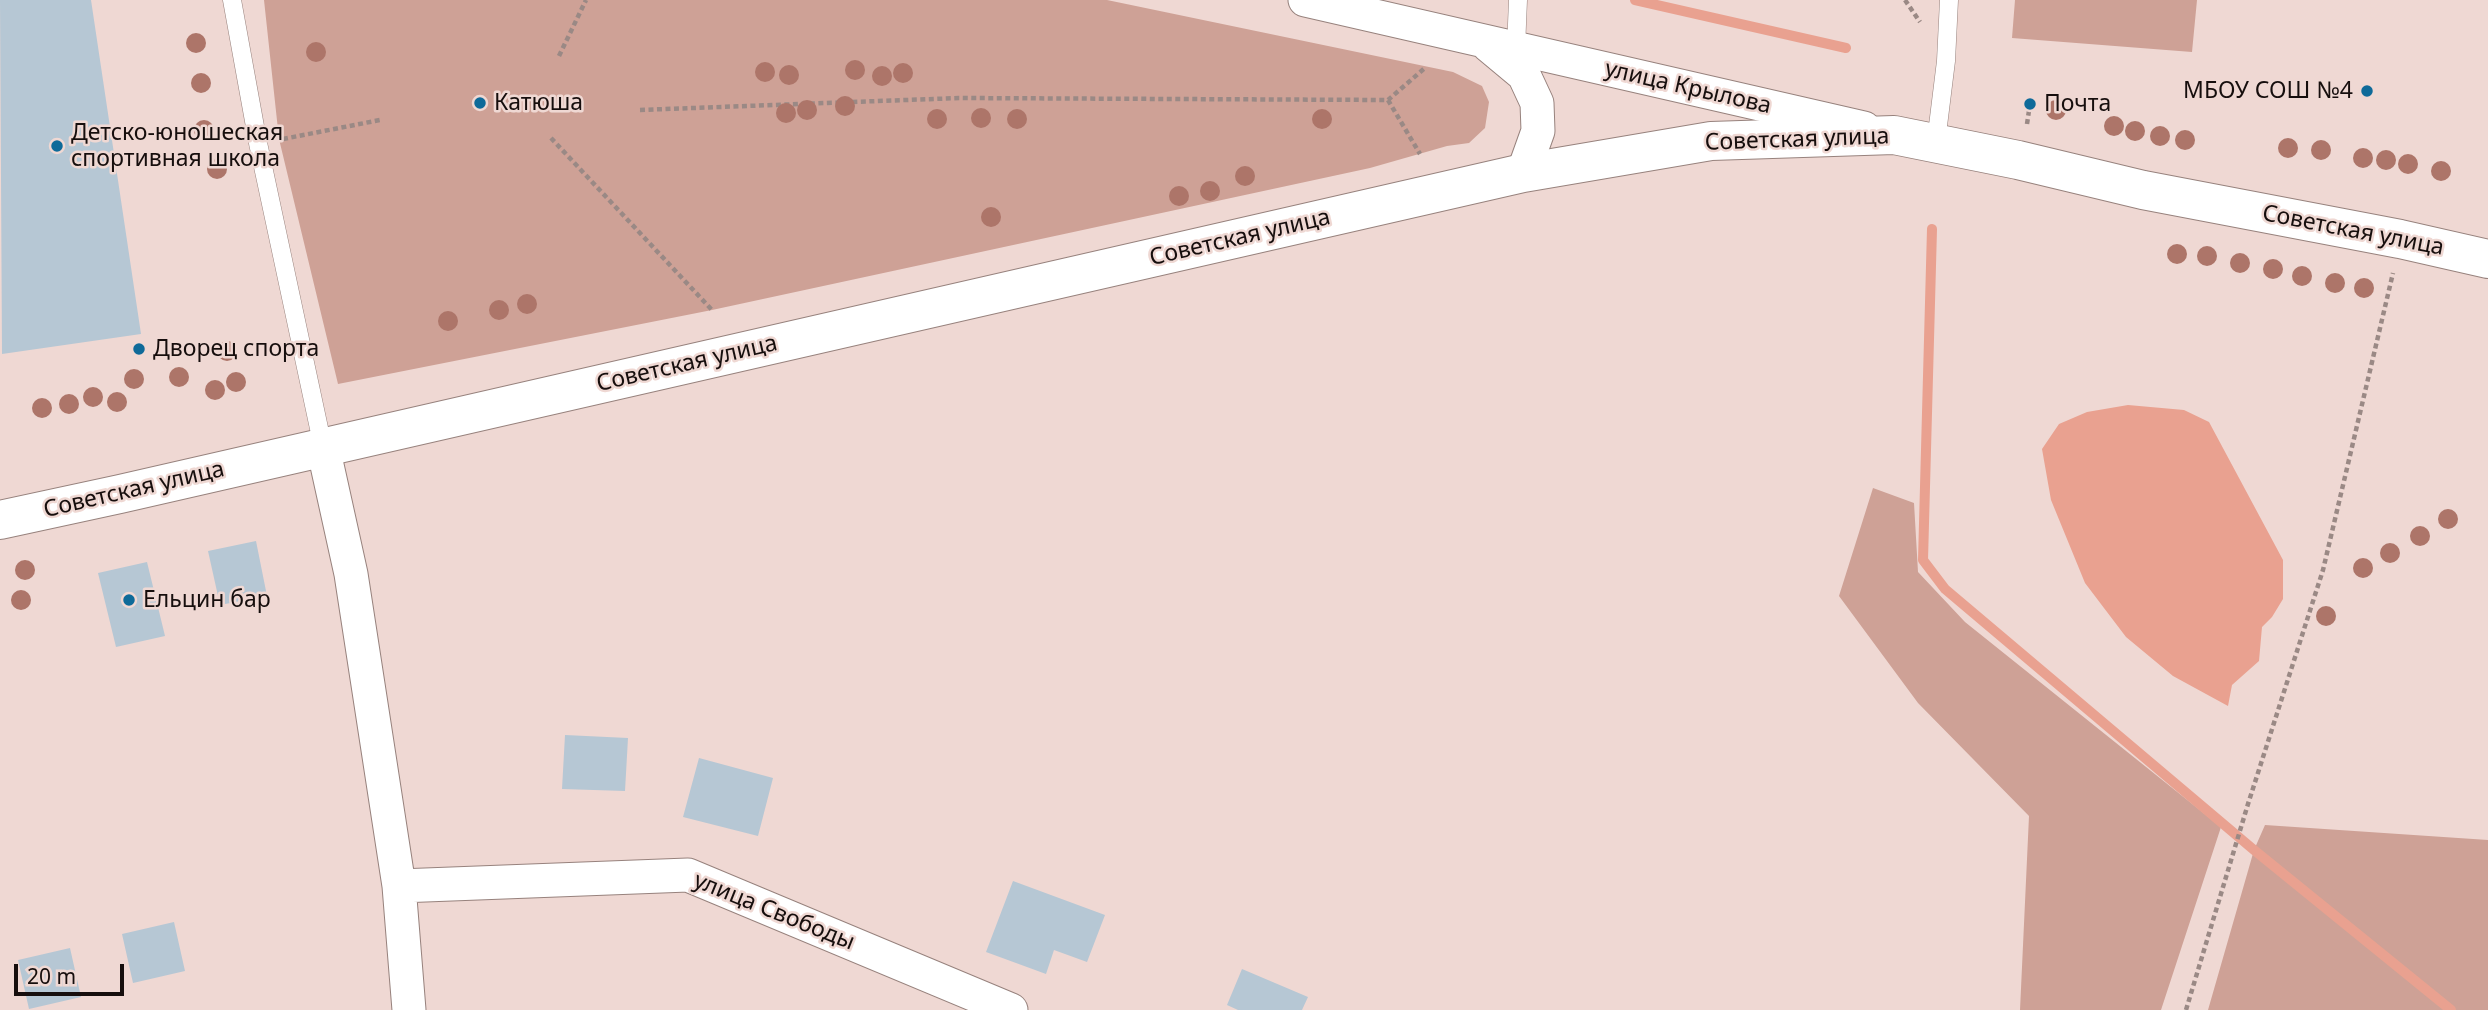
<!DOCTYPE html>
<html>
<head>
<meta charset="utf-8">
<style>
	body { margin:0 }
	#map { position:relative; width:2488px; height:1010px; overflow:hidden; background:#efd8d3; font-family:"Noto Sans",sans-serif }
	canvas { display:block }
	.scale { position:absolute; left:14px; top:964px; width:110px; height:32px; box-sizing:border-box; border:4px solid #160e0d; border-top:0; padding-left:9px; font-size:21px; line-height:24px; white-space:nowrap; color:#160e0d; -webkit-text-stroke:5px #efd8d3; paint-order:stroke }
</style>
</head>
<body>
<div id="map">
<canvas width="2488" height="1010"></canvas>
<div class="scale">20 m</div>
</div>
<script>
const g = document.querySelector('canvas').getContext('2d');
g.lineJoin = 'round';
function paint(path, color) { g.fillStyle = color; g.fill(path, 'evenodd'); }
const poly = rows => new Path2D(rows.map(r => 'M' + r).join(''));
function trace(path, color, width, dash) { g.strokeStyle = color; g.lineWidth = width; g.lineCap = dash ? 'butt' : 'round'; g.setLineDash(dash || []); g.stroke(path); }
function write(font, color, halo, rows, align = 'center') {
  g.font = font + ' "Noto Sans",sans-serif'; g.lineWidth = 5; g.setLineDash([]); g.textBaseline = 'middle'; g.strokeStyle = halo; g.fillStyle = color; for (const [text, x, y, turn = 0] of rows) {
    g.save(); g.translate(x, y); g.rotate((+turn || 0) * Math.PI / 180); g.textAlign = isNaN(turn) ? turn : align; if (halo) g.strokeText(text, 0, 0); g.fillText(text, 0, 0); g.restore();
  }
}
paint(poly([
	[264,0,1107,0,1453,72,1482,86,1489,102,1485,128,1469,143,1447,146,1370,168,712,310,338,384,279,139],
	[2015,0,2197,0,2192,52,2012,38],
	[1873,488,1914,503,1918,572,1965,622,2221,827,2161,1010,2020,1010,2029,816,1918,703,1839,596],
	[2265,825,2488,840,2488,1010,2208,1010,2254,850]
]), '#cea196');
paint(poly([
	[2128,405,2184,410,2209,422,2283,560,2283,599,2272,617,2262,627,2259,661,2232,685,2228,706,2173,676,2126,637,2085,583,2051,500,2042,449,2059,424,2087,412]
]), '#e9a190');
trace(poly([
	[1635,0,1846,48],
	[1932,229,1923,560,1945,589,2254,850,2451,1010]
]), '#e9a190', 10);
paint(poly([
	[0,0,91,0,141,334,2,354],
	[256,541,267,596,220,605,208,551],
	[147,562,165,636,116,647,98,573],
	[565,735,628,738,625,791,562,789],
	[699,758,773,778,758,836,683,817],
	[1013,881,1105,915,1087,962,1054,950,1046,974,986,952],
	[174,922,185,971,133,983,122,934],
	[70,948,81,997,29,1009,18,960],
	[1242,969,1308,997,1302,1010,1238,1010,1227,1005]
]), '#b6c7d4');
const service = poly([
	[232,0,258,143,323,447],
	[1516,48,1518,0],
	[1936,142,1946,61,1949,0]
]);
const minor = poly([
	[1305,0,1864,128],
	[1488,45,1524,75,1537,103,1538,131,1523,173],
	[323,447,351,574,399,886,409,1010],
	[399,886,688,875,1011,1010]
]);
const secondary = poly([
	[0,520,120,494,1523,173,1711,141,1894,135,2018,160,2143,190,2400,239,2488,259]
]);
trace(service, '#97827d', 19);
trace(minor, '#97827d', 35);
trace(secondary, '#97827d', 40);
trace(poly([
	[1905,0,1920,22],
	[559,56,586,0],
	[1388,100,1420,154],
	[640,110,959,98,1388,100,1426,67],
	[2027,124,2030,104],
	[551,138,712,310],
	[283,139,380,120],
	[2186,1010,2248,804,2323,570,2393,273]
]), '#9a8985', 4.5, [5, 3.5]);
trace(service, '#fff', 18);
trace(minor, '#fff', 33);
trace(secondary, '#fff', 38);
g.fillStyle = '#ad7569';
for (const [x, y] of [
	[196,43],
	[316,52],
	[855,70],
	[765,72],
	[903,73],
	[789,75],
	[882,76],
	[201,83],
	[845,106],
	[807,110],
	[2056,110],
	[786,113],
	[981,118],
	[937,119],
	[1017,119],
	[1322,119],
	[2114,126],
	[204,130],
	[2135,131],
	[2160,136],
	[2185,140],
	[2288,148],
	[2321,150],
	[2363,158],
	[2386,160],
	[2408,164],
	[217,169],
	[2441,171],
	[1245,176],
	[1210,191],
	[1179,196],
	[991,217],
	[2177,254],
	[2207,256],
	[2240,263],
	[2273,269],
	[2302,276],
	[2335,283],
	[2364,288],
	[527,304],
	[499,310],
	[448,321],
	[227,351],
	[179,377],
	[134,379],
	[236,382],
	[215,390],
	[93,397],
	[117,402],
	[69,404],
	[42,408],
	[2448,519],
	[2420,536],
	[2390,553],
	[2363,568],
	[25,570],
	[21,600],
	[2326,616]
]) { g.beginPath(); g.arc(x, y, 10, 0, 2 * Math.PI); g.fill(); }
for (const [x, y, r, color] of [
	[2367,91,7,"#0e6a99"],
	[480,103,7,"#0e6a99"],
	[2030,104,7,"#0e6a99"],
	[57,146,7,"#0e6a99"],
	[139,349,7,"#0e6a99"],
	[129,600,7,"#0e6a99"]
]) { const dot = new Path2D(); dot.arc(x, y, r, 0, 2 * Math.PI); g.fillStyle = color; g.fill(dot); trace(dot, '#efd8d3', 2.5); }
write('23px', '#160e0d', '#efd8d3', [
	["улица Крылова",1688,88,13],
	["Советская улица",1797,140,-2],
	["Советская улица",2353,231,11],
	["Советская улица",1240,238,-13],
	["Советская улица",687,364,-13],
	["Советская улица",134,490,-13],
	["улица Свободы",774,912,22]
]);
write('23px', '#160e0d', '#efd8d3', [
	["МБОУ СОШ №4",2353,91,"right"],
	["Катюша",494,103],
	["Почта",2044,104],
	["Детско-юношеская",71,133],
	["спортивная школа",71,159],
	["Дворец спорта",153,349],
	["Ельцин бар",143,600]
], 'left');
</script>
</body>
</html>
